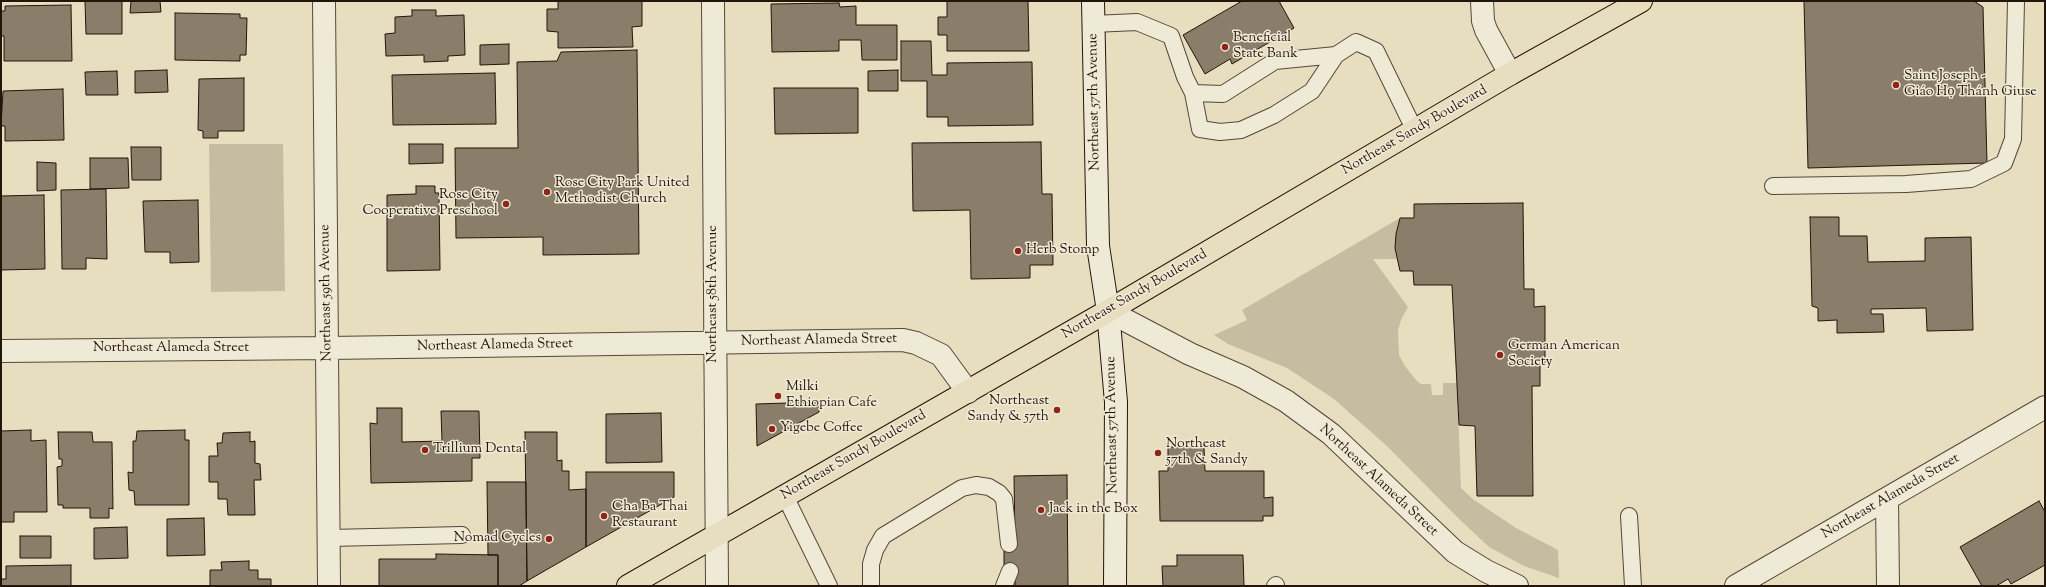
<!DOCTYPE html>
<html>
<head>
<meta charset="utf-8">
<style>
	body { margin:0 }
	#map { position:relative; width:2046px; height:587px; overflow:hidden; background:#e7dec0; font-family:"Sorts Mill Goudy",serif }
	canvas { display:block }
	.frame { position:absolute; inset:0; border:2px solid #25140a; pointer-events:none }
</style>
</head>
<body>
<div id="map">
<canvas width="2046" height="587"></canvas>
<div class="frame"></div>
</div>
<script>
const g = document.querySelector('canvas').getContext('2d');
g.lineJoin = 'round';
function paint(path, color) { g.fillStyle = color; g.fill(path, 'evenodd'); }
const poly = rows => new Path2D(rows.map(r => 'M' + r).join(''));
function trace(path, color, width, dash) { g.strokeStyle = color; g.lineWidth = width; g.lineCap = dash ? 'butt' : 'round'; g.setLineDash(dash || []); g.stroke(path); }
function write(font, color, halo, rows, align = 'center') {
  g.font = font + ' "Sorts Mill Goudy",serif'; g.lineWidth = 3; g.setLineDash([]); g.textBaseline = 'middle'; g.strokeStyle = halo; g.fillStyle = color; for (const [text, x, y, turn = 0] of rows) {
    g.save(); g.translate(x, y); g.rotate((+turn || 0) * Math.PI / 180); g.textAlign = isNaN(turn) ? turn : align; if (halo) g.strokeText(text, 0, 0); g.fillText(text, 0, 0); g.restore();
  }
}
paint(poly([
	[209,144,283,144,285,291,211,292],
	[1400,218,1396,234,1397,259,1373,259,1408,307,1401,320,1398,331,1399,355,1405,366,1416,380,1421,384,1431,384,1432,395,1443,395,1443,383,1457,383,1461,488,1474,500,1516,528,1558,550,1559,578,1524,566,1489,547,1457,517,1388,447,1334,399,1287,368,1228,344,1214,335,1247,320,1242,310]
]), '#c6bca1');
const building = poly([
	[85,1,122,1,122,34,86,34,85,1],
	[131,1,160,1,161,12,130,13,131,1],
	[558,1,642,1,642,26,632,27,633,47,558,48,558,32,547,31,547,9,558,9,558,1],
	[947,1,1028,1,1029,51,947,51,947,35,938,35,938,17,947,17,947,1],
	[1242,1,1279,1,1294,28,1232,64,1230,59,1205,74,1183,35,1242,1],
	[1804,1,1974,1,1983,7,1987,163,1808,168,1804,1],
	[839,3,840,7,856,6,856,25,897,25,897,60,862,60,861,40,839,40,839,51,772,52,771,4,839,3],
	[71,5,72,61,4,61,4,36,1,36,1,11,5,11,5,6,71,5],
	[412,10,436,10,436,16,464,15,465,55,448,56,448,61,424,62,424,55,386,56,385,34,395,33,395,17,412,16,412,10],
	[175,13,240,14,240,18,247,18,246,55,240,55,240,61,175,60,175,13],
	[901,41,931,41,932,75,947,75,947,63,1032,62,1033,125,948,126,948,117,927,117,927,81,901,81,901,41],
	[509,44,509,64,480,65,480,45,509,44],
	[637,50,639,254,543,255,543,237,456,238,455,148,518,148,517,62,557,61,561,52,637,50],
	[167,70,168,92,135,93,135,71,167,70],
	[898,70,898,91,868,91,868,71,898,70],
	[117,71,118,95,86,95,85,72,117,71],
	[495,73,496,124,393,125,392,75,495,73],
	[244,78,244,131,218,131,218,138,203,138,203,131,198,130,199,79,244,78],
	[774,88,858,88,858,133,775,134,774,88],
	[63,89,64,140,5,141,5,126,1,126,3,91,63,89],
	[1041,142,1042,194,1052,194,1053,265,1030,265,1030,278,971,279,970,210,913,211,912,143,1041,142],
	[409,144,443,144,443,163,409,164,409,144],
	[131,147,161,147,161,180,132,180,131,147],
	[90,158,128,158,129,188,90,189,90,158],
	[37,162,56,163,56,190,37,191,37,162],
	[416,186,435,186,435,193,439,193,440,270,387,271,387,195,416,194,416,186],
	[106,189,107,259,86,258,86,269,62,269,61,190,106,189],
	[44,195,45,269,1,270,1,196,44,195],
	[198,200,199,262,170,263,170,252,145,252,143,201,198,200],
	[1523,203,1524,289,1534,289,1534,307,1545,306,1545,363,1540,363,1540,386,1532,386,1533,496,1477,496,1475,426,1459,425,1452,285,1414,285,1413,271,1400,271,1395,248,1396,234,1400,218,1414,218,1414,204,1523,203],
	[1810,217,1839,217,1839,236,1867,236,1868,262,1925,261,1925,238,1971,237,1973,330,1927,331,1926,308,1871,309,1871,314,1883,314,1884,332,1837,333,1837,320,1818,321,1818,308,1812,306,1810,217],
	[819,402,819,412,757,446,756,404,819,402],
	[377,408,402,408,402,442,442,441,441,411,479,411,480,458,472,458,472,481,371,483,370,423,377,424,377,408],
	[661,413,662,462,606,463,606,414,661,413],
	[31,430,31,441,46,440,47,512,14,512,14,522,1,522,1,431,31,430],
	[185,430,185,440,189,440,189,505,135,505,134,491,129,490,128,472,133,473,133,441,136,441,137,431,185,430],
	[58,432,92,432,93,442,112,442,113,509,109,508,109,518,90,518,90,508,63,508,63,505,58,505,57,467,62,466,62,459,59,459,58,432],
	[250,432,250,442,255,441,255,463,260,464,261,480,254,480,255,515,228,515,227,499,218,499,218,482,209,482,209,456,218,456,217,443,222,443,223,433,250,432],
	[525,432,557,432,557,461,562,460,562,471,569,471,569,490,586,489,586,547,527,581,525,432],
	[1168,447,1204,447,1205,471,1264,471,1264,498,1273,497,1273,516,1263,516,1263,521,1160,521,1159,471,1168,471,1168,447],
	[586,472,674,472,674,497,586,547,586,472],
	[1067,475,1068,586,1015,586,1015,571,1004,571,1004,544,1015,544,1014,476,1067,475],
	[487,482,526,482,527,581,519,586,498,586,498,555,488,555,487,482],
	[2039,501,2045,512,2045,565,2011,584,2008,579,1996,586,1982,586,1960,547,2039,501],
	[204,518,205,555,167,556,167,519,204,518],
	[127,527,128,558,94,559,94,528,127,527],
	[20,536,51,536,51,558,20,558,20,536],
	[436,554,498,555,498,586,379,586,379,559,436,559,436,554],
	[1177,555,1243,555,1244,586,1163,586,1162,566,1177,566,1177,555],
	[249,561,249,570,258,570,258,579,271,579,271,586,210,586,210,570,222,570,221,562,249,561],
	[71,565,71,586,1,586,1,579,6,579,6,566,71,565]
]);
paint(building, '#8a7d69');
trace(building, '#25140a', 1);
const service = poly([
	[1093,24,1137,22,1171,36,1185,77,1193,93,1223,94,1275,61,1336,55],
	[1193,93,1200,129,1220,132,1241,130,1274,115,1312,91,1336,55,1356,42,1376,51,1415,131],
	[1773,186,1906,184,1971,179,2004,163,2013,139,2016,1],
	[785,496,829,586],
	[1629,516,1633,586],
	[329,538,462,535],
	[871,586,871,564,875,550,883,536,962,488,976,485,989,487,999,493,1004,499,1009,544],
	[1004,586,1010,571],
	[1275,586,1276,585]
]);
const minor = poly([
	[324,1,329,586],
	[713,1,717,586],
	[1482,1,1483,21,1486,30,1510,74],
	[1108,311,1190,354,1243,377,1286,401,1331,434,1455,552,1486,571,1517,586],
	[1,351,328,348,903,340,916,343,941,355,968,392],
	[1887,499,1888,586],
	[1736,586,2045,407]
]);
const secondary = poly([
	[1093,1,1098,246,1108,311,1116,402,1115,586]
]);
const primary = poly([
	[628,586,1108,311,1510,74,1641,1]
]);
trace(service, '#564638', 18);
trace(minor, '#564638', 24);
trace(secondary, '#25140a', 24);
trace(primary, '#25140a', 24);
trace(service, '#efead6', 16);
trace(minor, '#efead6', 22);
trace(secondary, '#efead6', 22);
trace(primary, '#e7dec0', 22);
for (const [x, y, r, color] of [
	[1225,47,4,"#8f2418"],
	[1896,85,4,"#8f2418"],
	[547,192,4,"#8f2418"],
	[506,204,4,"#8f2418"],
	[1018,251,4,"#8f2418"],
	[1500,355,4,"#8f2418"],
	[778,396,4,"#8f2418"],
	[1057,410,4,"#8f2418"],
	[772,429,4,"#8f2418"],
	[425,450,4,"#8f2418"],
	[1158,453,4,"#8f2418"],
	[1041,510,4,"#8f2418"],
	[604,516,4,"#8f2418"],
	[549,539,4,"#8f2418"]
]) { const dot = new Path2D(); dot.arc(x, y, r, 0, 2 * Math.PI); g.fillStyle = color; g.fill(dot); trace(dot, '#efead6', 1.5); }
write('14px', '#25140a', '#efead6', [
	["Beneficial",1233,39],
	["State Bank",1233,55],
	["Saint Joseph -",1904,77],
	["Giáo Họ Thánh Giuse",1904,93],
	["Rose City Park United",555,184],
	["Methodist Church",555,200],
	["Rose City",498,196,"right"],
	["Cooperative Preschool",498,212,"right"],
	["Herb Stomp",1026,251],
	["German American",1508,347],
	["Society",1508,363],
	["Milki",786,388],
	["Ethiopian Cafe",786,404],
	["Northeast",1049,402,"right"],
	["Sandy & 57th",1049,418,"right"],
	["Yigebe Coffee",780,429],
	["Northeast",1166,445],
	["57th & Sandy",1166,461],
	["Trillium Dental",433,450],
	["Cha Ba Thai",612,508],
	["Restaurant",612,524],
	["Jack in the Box",1049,510],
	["Nomad Cycles",541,539,"right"]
], 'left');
write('14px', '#25140a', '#efead6', [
	["Northeast 57th Avenue",1095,102,-91],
	["Northeast Sandy Boulevard",1415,131,-30],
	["Northeast 59th Avenue",327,293,-91],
	["Northeast 58th Avenue",714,294,-90],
	["Northeast Sandy Boulevard",1135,295,-30],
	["Northeast Alameda Street",819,341,-1],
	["Northeast Alameda Street",495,346,-1],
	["Northeast Alameda Street",171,349],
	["Northeast 57th Avenue",1113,425,-91],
	["Northeast Sandy Boulevard",854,456,-30],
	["Northeast Alameda Street",1378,481,43],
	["Northeast Alameda Street",1891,497,-30]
]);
</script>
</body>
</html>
